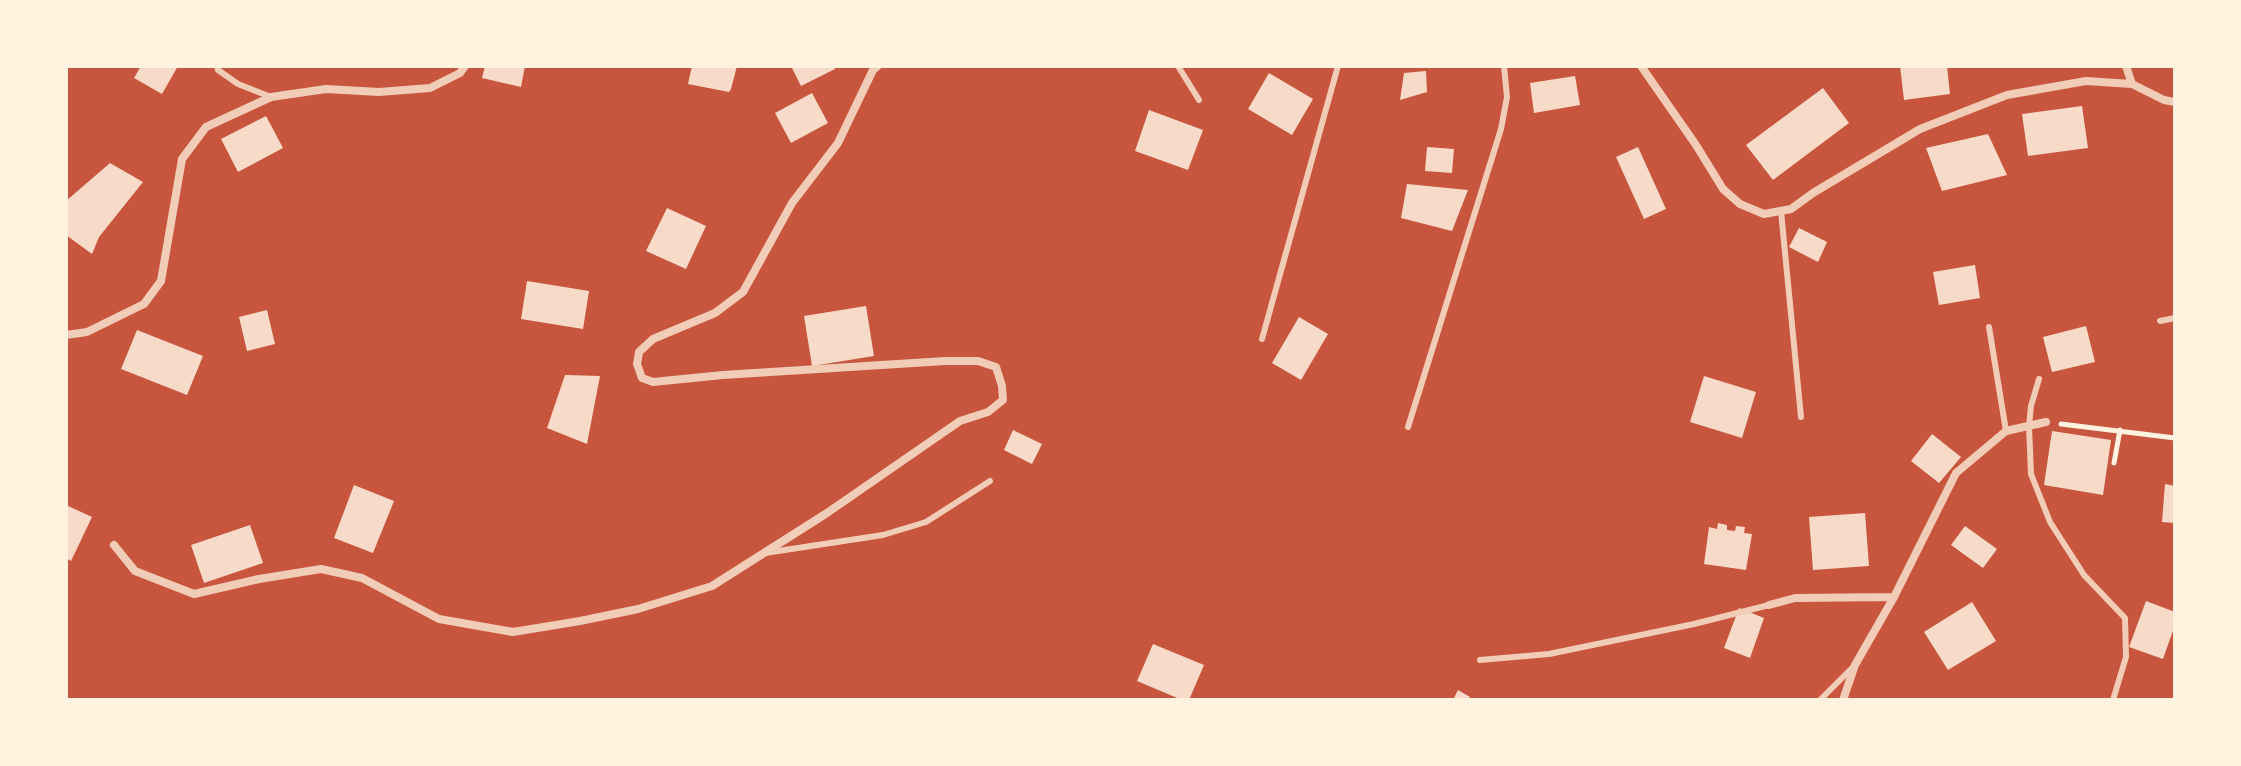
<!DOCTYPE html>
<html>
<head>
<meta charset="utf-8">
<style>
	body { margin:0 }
	#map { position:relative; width:2241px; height:766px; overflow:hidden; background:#c8553d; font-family:"Exo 2",sans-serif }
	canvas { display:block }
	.frame { position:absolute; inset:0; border:68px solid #fff3e0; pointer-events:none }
</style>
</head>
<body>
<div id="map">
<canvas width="2241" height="766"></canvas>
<div class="frame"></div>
</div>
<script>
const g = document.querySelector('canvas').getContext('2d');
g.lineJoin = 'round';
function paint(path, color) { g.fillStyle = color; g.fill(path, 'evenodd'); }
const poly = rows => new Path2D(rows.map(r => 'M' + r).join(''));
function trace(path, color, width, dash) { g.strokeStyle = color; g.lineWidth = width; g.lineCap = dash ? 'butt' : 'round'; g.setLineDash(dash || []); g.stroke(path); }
paint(poly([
	[141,66,178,66,162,94,134,78],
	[485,66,525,66,521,87,482,78],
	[692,66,737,66,731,89,729,92,688,84],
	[791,66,834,66,835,69,801,86],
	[1900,66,1947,66,1950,94,1904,100],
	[1426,71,1427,92,1400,100,1404,73],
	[1269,73,1313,99,1292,135,1248,109],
	[1575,76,1580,105,1534,113,1530,83],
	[1823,88,1849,123,1773,180,1746,145],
	[812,93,828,123,791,143,775,113],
	[2082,106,2088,148,2028,156,2022,114],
	[1149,110,1203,130,1188,170,1135,151],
	[266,116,283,148,238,172,221,139],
	[1988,134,2007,175,1942,191,1926,148],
	[1427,147,1454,149,1452,173,1425,171],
	[1638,147,1666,209,1644,219,1616,157],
	[110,163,143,182,99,237,92,254,66,235,66,201],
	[1407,184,1468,190,1452,231,1401,218],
	[667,208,706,226,686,269,646,251],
	[1799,228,1827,242,1818,262,1789,247],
	[1975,265,1980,298,1939,305,1933,272],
	[527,281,589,291,583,329,521,319],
	[866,306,874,356,812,366,804,316],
	[267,310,275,344,247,351,239,317],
	[1299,317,1328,334,1301,380,1272,363],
	[2086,326,2095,362,2052,372,2043,337],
	[137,330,203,356,187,395,121,369],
	[565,375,600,376,587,444,547,428],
	[1704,376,1756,392,1742,438,1690,422],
	[1013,430,1042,444,1032,464,1004,450],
	[2052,431,2111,440,2103,495,2044,485],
	[1932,434,1961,457,1939,483,1911,461],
	[2165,484,2175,486,2175,523,2162,522],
	[354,485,394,501,373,553,334,538],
	[66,505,92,517,71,561,66,558],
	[1865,513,1869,566,1813,570,1809,517],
	[1718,523,1727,525,1727,530,1735,531,1736,526,1745,527,1744,533,1752,534,1746,570,1704,564,1709,527,1717,529],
	[250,525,263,563,204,583,191,545],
	[1965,526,1997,549,1983,568,1951,545],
	[2146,601,2175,612,2175,625,2163,659,2129,647],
	[1972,602,1996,641,1948,670,1924,632],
	[1739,608,1764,618,1750,658,1724,648],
	[1153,644,1204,665,1189,700,1182,700,1137,681],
	[1458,690,1470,697,1468,700,1453,700]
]), '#f7dbc8');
trace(poly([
	[2061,424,2175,438],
	[2114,463,2120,430]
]), '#fff3e0', 5);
trace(poly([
	[217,66,218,70,238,84,271,97],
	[1178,66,1199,100],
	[1781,211,1801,417],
	[2160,321,2175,318],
	[1989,327,2006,431],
	[1262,339,1338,66],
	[2039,379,2031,406,2029,426,2031,474,2050,522,2084,575,2125,618,2126,657,2113,700],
	[1408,427,1501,129,1507,97,1504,66],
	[765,553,883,535,926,522,990,481],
	[1480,660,1549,654,1694,624,1769,605],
	[1820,700,1853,667]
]), '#f1ccb7', 6);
trace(poly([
	[1641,66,1696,145,1723,189,1740,204,1764,214,1791,209,1813,193,1920,129,2007,95,2086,81,2132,84,2164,100,2175,102],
	[2126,66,2132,84],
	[66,335,87,332,144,304,161,281,182,159,206,127,271,97,326,89,379,92,430,88,460,73,465,66],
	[114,545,135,571,194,594,259,579,321,569,362,578,439,619,513,632,580,621,638,609,712,586,827,513,960,421,988,412,1003,400,1002,386,996,367,978,361,945,361,723,375,653,382,642,378,637,364,639,352,653,339,715,313,743,292,792,203,838,143,873,70,878,66],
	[1769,605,1795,598,1894,597],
	[1843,700,1855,665,1894,597,1956,473,2006,431,2046,422]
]), '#f1ccb7', 8);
</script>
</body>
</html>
